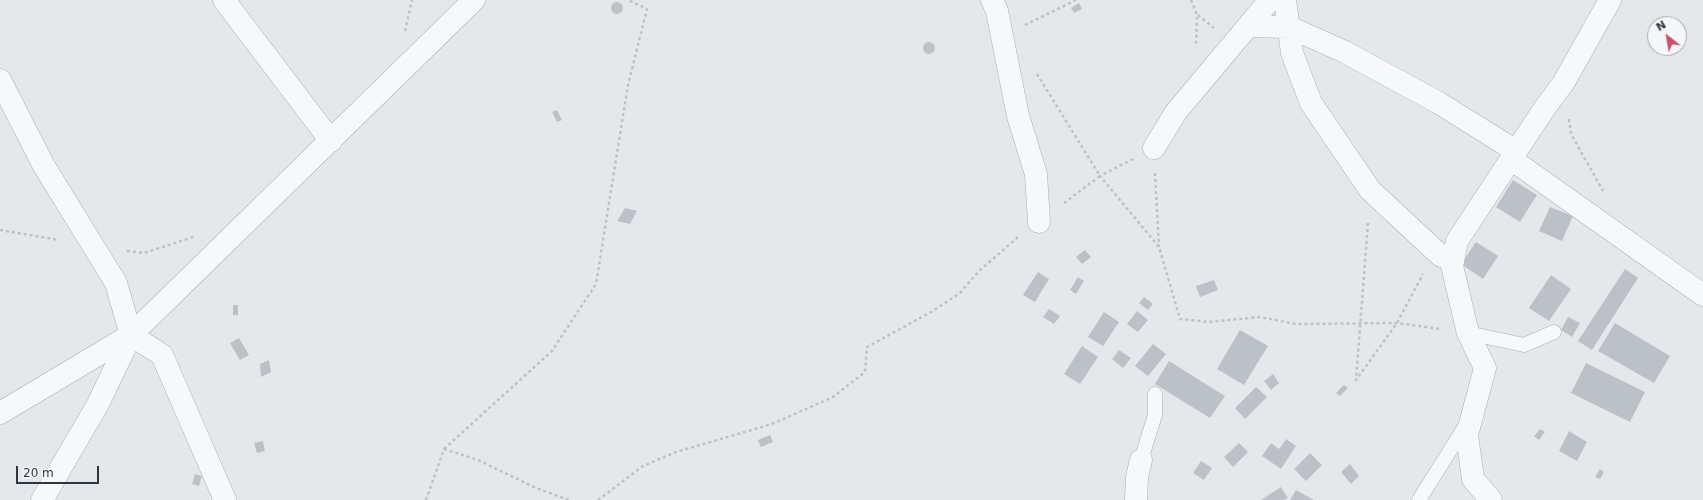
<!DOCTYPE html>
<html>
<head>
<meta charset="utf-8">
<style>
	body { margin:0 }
	#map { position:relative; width:1703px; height:500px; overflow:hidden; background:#e5e8eb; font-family:"DejaVu Sans",sans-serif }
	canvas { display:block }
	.north { position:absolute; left:1647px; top:16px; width:40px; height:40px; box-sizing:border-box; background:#f4f6f9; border:1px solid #a4aab0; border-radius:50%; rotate:329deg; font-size:11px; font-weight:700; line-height:16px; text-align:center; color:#2d3743 }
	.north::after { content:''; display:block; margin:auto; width:14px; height:18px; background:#c6546e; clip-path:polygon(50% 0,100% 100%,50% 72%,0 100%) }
	.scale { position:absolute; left:16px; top:466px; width:83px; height:18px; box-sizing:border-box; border:2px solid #2d3743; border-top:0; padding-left:5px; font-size:12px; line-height:14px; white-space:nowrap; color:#2d3743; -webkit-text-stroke:3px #f4f6f9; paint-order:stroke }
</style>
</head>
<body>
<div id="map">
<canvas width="1703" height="500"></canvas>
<div class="north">N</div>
<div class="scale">20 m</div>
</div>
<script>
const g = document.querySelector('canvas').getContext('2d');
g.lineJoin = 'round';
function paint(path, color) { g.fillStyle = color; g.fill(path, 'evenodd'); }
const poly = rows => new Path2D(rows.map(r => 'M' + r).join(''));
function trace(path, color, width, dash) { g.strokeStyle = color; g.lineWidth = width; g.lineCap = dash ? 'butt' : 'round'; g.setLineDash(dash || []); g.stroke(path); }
paint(poly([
	'611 8a6 6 0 1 1 12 0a6 6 0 1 1-12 0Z',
	[1079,3,1082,9,1074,13,1071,8],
	'923 48a6 6 0 1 1 12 0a6 6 0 1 1-12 0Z',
	[557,110,562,120,557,122,552,112],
	[1513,180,1537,195,1520,222,1496,207],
	[1550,207,1573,216,1562,241,1539,231],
	[625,208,637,211,630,224,617,221],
	[1476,242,1498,256,1483,279,1461,264],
	[1085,250,1091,257,1082,264,1076,257],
	[1625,269,1638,278,1592,350,1578,341],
	[1038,272,1049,279,1035,302,1023,295],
	[1551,275,1571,289,1549,321,1529,308],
	[1078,277,1084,281,1076,294,1070,290],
	[1214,280,1218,290,1200,297,1196,286],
	[1144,297,1153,304,1148,310,1139,303],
	[233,305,238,305,238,315,233,315],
	[1049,309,1060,316,1054,324,1043,317],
	[1137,311,1148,320,1138,332,1127,324],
	[1104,312,1119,322,1103,346,1088,337],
	[1568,317,1580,323,1572,337,1561,330],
	[1615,323,1670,356,1654,383,1598,351],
	[1240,330,1268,346,1244,385,1217,369],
	[239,338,249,355,240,360,230,343],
	[1153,344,1166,354,1148,376,1135,366],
	[1082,346,1098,357,1080,384,1064,374],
	[1119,350,1131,358,1123,368,1112,359],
	[269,360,271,372,261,377,260,364],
	[1169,361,1225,396,1210,418,1155,384],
	[1586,363,1645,392,1630,422,1571,393],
	[1273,374,1279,383,1271,390,1264,381],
	[1344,385,1348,388,1340,396,1336,393],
	[1256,387,1267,397,1245,419,1235,408],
	[1540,429,1545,432,1539,440,1534,436],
	[1569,431,1587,442,1577,461,1559,451],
	[770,435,773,442,761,447,758,440],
	[1286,439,1296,446,1281,469,1262,456,1271,443,1279,449],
	[263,441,265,451,257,453,254,443],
	[1239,443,1248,452,1233,467,1224,457],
	[1310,453,1322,465,1306,481,1294,469],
	[1201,461,1212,468,1204,480,1193,473],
	[1350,464,1359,476,1351,484,1341,472],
	[1600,469,1604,472,1600,479,1595,477],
	[195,474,202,476,199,486,192,484],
	[1281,487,1288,498,1284,500,1261,500],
	[1296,490,1314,500,1290,500]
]), '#bcc1c8');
const lane = poly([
	[1468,333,1524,345,1554,332],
	[1141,460,1155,415,1155,394],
	[1419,500,1466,425]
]);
const street = poly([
	[224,0,331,141],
	[992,0,997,11,1018,116,1036,174,1039,222],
	[1285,0,1292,53,1311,103,1370,190,1441,256],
	[1249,26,1289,27,1345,52,1439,103,1516,151],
	[0,80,44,166,116,283,131,335,162,355,225,500],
	[1154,148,1176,112,1270,0],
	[1511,159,1703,295],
	[0,413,131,335,474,0],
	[42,500,98,404,131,335],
	[1136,500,1137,477,1141,460],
	[1491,500,1473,479,1467,435,1485,368,1468,333,1452,266,1457,241,1544,109,1564,82,1610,0]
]);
trace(lane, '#aaafb5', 15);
trace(street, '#aaafb5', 23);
trace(poly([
	[1191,0,1197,15,1196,47],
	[1198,15,1214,28],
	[1025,25,1076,0],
	[405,31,412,0],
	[1037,74,1100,176,1064,203],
	[1569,119,1571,134,1603,191],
	[1133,159,1100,176,1159,247,1180,319,1209,322,1260,317,1296,324,1397,323,1440,329],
	[1155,173,1159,247],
	[1368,223,1356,380,1397,323,1423,274],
	[0,230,59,240],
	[127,251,144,253,193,237],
	[444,449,552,351,596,284,628,85,647,9,628,0],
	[426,500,444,449,478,460,536,488,569,500],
	[598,500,643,466,676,452,772,424,833,397,865,372,867,347,931,312,960,293,978,272,1018,237]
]), '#bec2c7', 2.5, [3, 3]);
trace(lane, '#f7f8fa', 14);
trace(street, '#f7f8fa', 22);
</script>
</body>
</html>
